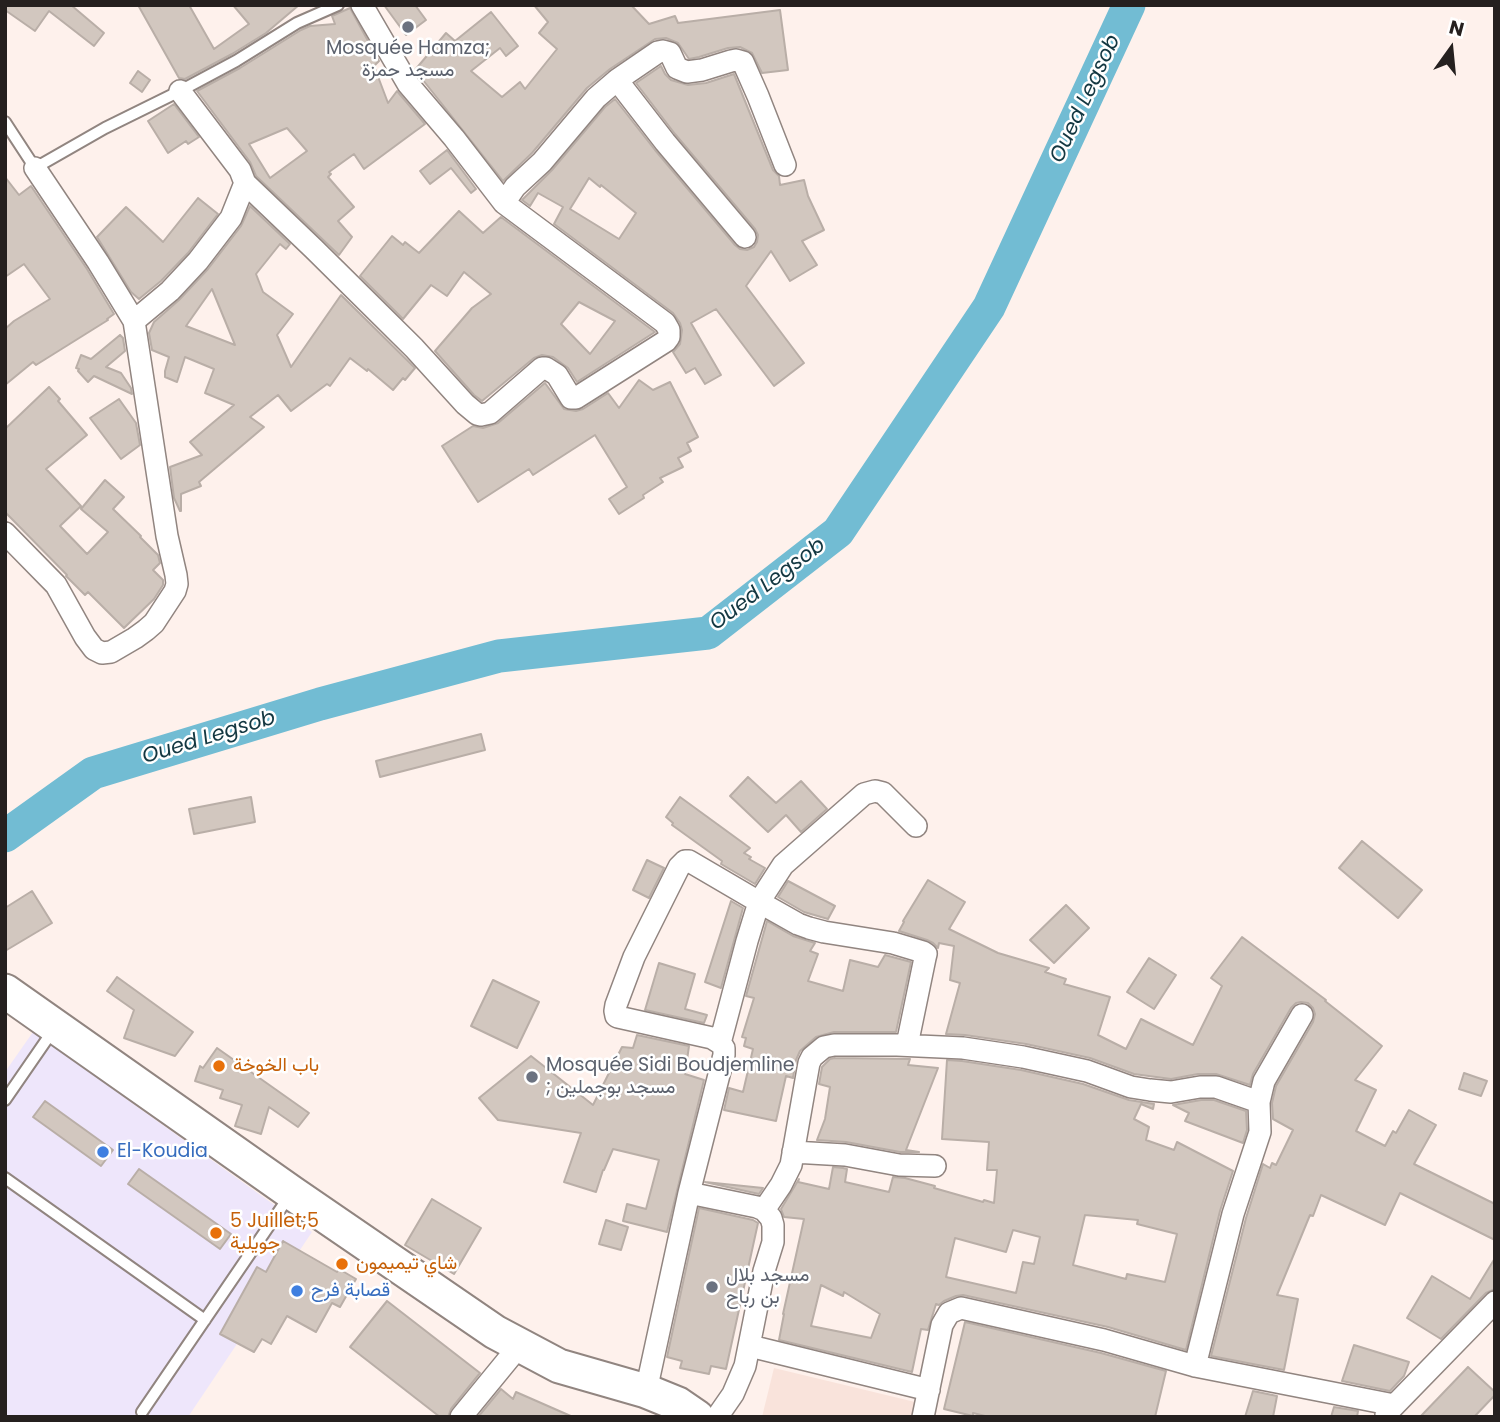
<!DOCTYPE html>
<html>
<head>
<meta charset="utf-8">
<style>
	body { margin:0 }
	#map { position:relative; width:1500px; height:1422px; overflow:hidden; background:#fef1ec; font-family:Poppins,sans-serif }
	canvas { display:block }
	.frame { position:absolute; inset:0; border:7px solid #25201f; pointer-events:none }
	.north { position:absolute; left:1416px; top:14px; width:70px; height:70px; -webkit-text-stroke:5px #fff; paint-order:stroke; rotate:15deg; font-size:19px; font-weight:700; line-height:28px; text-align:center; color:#25201f }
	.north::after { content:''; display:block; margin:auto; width:24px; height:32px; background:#25201f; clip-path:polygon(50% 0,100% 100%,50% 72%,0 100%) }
</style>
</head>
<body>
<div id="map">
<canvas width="1500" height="1422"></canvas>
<div class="frame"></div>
<div class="north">N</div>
</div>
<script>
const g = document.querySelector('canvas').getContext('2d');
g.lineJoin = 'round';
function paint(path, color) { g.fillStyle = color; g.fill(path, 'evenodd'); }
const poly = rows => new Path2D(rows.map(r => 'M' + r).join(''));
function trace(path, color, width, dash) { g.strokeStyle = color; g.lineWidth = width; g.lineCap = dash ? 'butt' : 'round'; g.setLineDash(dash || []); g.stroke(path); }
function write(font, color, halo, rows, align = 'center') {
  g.font = font + ' Poppins,Vazirmatn,sans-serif'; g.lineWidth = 5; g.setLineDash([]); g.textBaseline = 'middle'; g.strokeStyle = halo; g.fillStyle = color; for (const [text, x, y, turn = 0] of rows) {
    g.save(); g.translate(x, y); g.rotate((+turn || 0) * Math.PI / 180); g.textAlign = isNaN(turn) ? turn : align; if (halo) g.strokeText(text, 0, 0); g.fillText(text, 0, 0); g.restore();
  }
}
paint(poly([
	[33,1032,312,1232,188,1417,5,1417,5,1072]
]), '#eee6fb');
paint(poly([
	[774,1368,915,1402,911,1417,762,1417]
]), '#f9e3db');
trace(poly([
	[5,836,93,773,320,704,499,656,708,633,838,532,989,307,1129,5]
]), '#72bcd3', 33);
const building = poly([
	[5,5,71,5,104,33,94,46,49,11,35,31,5,10,5,5],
	[138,5,189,5,214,49,249,24,233,5,299,5,266,33,232,54,185,79,179,78,138,5],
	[384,5,415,5,426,20,406,35,384,5],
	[534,5,631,5,649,24,675,16,678,23,780,10,788,70,762,73,752,53,740,47,728,48,699,57,689,59,678,43,666,38,655,39,610,69,587,88,532,153,503,181,415,70,446,33,455,41,491,12,518,46,506,56,500,48,471,71,502,97,520,82,525,89,557,49,539,33,548,22,534,5],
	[350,8,379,61,374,66,388,103,397,91,425,124,364,169,354,154,329,172,331,174,328,177,354,207,338,221,352,237,339,255,256,176,250,162,197,91,240,68,301,30,310,26,335,24,332,16,350,8],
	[287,128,307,151,270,178,249,144,287,128],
	[661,66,665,74,671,80,688,85,706,83,734,74,773,170,779,176,780,185,804,180,808,196,824,230,802,241,817,265,790,281,771,251,746,286,804,363,774,386,716,309,691,323,721,375,705,384,695,368,686,373,673,352,680,344,682,330,680,323,673,313,554,224,563,207,538,193,530,206,522,200,552,170,605,107,615,99,655,150,735,245,740,249,747,250,754,247,757,242,758,235,755,229,675,134,636,83,661,66],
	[589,178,600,187,601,185,636,213,619,239,570,209,589,178],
	[138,71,150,80,142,92,130,83,138,71],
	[174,104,199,137,188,144,186,141,168,153,148,121,174,104],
	[447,150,476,189,471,193,451,168,430,184,420,171,447,150],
	[5,177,19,195,31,186,87,269,114,314,107,319,108,320,36,365,33,362,5,385,5,329,14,321,50,299,24,264,5,277,5,177],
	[198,198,218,214,188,253,161,281,139,299,131,292,97,237,126,207,163,242,198,198],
	[250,206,290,244,286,249,280,244,256,274,263,292,293,314,277,335,291,367,341,295,415,368,405,380,403,378,393,390,368,369,367,371,350,358,330,386,327,384,291,411,278,395,250,417,264,427,199,482,201,486,181,494,181,511,180,511,174,498,170,467,202,455,190,442,234,405,205,393,214,369,185,357,177,382,165,377,165,371,169,357,152,350,149,333,154,322,179,300,208,269,241,226,250,206],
	[212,289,235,345,186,326,212,289],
	[459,211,483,233,501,217,655,332,577,382,568,368,553,357,542,355,534,358,482,401,474,395,435,351,472,308,491,294,464,272,447,296,431,285,403,319,360,276,392,236,403,245,405,242,419,253,459,211],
	[579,302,615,321,590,354,561,324,579,302],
	[120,335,123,338,125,351,106,367,121,373,131,388,132,394,94,376,88,382,78,371,79,369,76,368,81,355,91,359,120,335],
	[639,380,653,390,670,382,698,437,687,443,691,451,678,458,683,467,660,478,663,482,643,495,644,498,619,514,609,499,627,487,595,435,533,475,529,469,478,502,442,446,473,426,483,428,498,423,545,383,564,409,576,411,583,409,608,393,619,408,639,380],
	[49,387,60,399,58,401,87,435,46,469,81,506,60,526,87,554,108,532,81,509,105,480,124,497,113,509,141,536,140,537,158,555,160,563,153,570,163,580,163,585,154,599,124,628,88,592,85,595,66,576,67,575,5,512,5,429,49,387],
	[119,399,136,423,140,445,121,459,90,418,119,399],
	[481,734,485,750,380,777,376,761,481,734],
	[748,777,776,803,801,781,827,809,801,832,786,815,768,832,730,796,748,777],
	[251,797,255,822,194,834,189,809,251,797],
	[680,797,750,848,744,853,751,857,749,859,765,868,755,884,721,864,722,861,672,825,673,823,666,817,680,797],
	[1362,841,1422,890,1398,918,1339,868,1362,841],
	[647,860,664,868,649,898,633,890,647,860],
	[928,880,965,902,949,929,998,953,1049,968,1045,972,1066,979,1064,984,1110,997,1098,1035,1126,1049,1141,1019,1193,1045,1222,986,1211,978,1242,937,1326,1000,1325,1001,1382,1046,1355,1080,1376,1090,1356,1131,1385,1146,1393,1131,1396,1133,1409,1110,1436,1125,1414,1164,1495,1204,1495,1240,1400,1193,1385,1225,1321,1195,1313,1216,1310,1215,1277,1295,1298,1299,1284,1370,1211,1356,1246,1218,1263,1164,1270,1168,1272,1163,1276,1165,1293,1130,1273,1119,1272,1103,1276,1086,1313,1022,1315,1014,1313,1008,1308,1003,1301,1002,1296,1003,1291,1008,1253,1074,1250,1085,1216,1074,1198,1074,1171,1079,1134,1074,1090,1058,1026,1044,965,1035,946,1034,960,983,950,980,954,946,939,943,938,948,933,943,927,940,899,931,904,922,903,921,928,880],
	[788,881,835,906,828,919,804,912,778,897,788,881],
	[32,891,52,923,5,951,5,908,32,891],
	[731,901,743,908,721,988,705,982,731,901],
	[1066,905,1089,928,1054,963,1030,940,1066,905],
	[767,921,793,936,815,943,810,951,818,954,808,981,843,991,850,960,878,967,885,955,911,962,896,1032,834,1032,816,1037,800,1051,796,1060,793,1078,786,1076,776,1121,724,1110,729,1088,743,1092,753,1049,744,1046,746,1038,742,1037,754,998,746,996,767,921],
	[1149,958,1176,975,1154,1009,1127,992,1149,958],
	[659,963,695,974,685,1009,707,1015,704,1023,645,1010,659,963],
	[117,977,193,1032,175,1056,124,1038,134,1010,107,991,117,977],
	[493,980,539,1002,517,1048,471,1026,493,980],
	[637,1035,689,1046,685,1074,704,1080,667,1232,623,1221,627,1204,646,1209,659,1160,613,1149,604,1170,603,1170,596,1192,564,1182,581,1133,498,1120,479,1098,531,1056,593,1105,622,1047,633,1048,637,1035],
	[217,1048,309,1113,298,1127,269,1107,261,1134,235,1126,242,1105,220,1098,223,1090,195,1081,200,1066,203,1068,217,1048],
	[835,1058,910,1059,908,1065,938,1068,906,1150,919,1152,900,1152,846,1142,817,1140,825,1119,830,1087,819,1084,822,1067,830,1059,835,1058],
	[947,1060,962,1061,1021,1070,1083,1084,1129,1100,1154,1104,1153,1109,1141,1104,1134,1119,1149,1127,1146,1140,1174,1150,1177,1142,1233,1171,1220,1211,1186,1350,1108,1327,963,1295,956,1296,944,1301,939,1305,936,1304,928,1330,921,1329,912,1372,779,1340,784,1314,783,1314,804,1219,784,1217,781,1209,799,1179,798,1182,829,1189,833,1167,843,1168,847,1169,845,1182,889,1192,893,1177,905,1178,935,1186,934,1188,983,1202,984,1200,994,1203,997,1170,987,1170,989,1142,942,1139,947,1060],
	[1085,1215,1138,1220,1137,1224,1177,1234,1165,1282,1127,1274,1126,1279,1073,1265,1085,1215],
	[1013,1230,1040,1237,1034,1264,1023,1262,1016,1293,946,1277,955,1238,1006,1252,1013,1230],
	[821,1285,843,1296,844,1292,880,1314,871,1338,811,1326,821,1285],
	[1464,1073,1487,1081,1481,1096,1459,1089,1464,1073],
	[1201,1100,1214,1100,1246,1111,1247,1130,1243,1143,1185,1121,1189,1113,1173,1105,1201,1100],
	[45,1101,113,1150,101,1166,33,1117,45,1101],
	[139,1169,231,1234,220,1249,128,1184,139,1169],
	[705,1182,763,1188,759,1194,705,1182],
	[432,1199,481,1228,454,1274,405,1245,432,1199],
	[699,1208,753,1220,758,1223,726,1369,711,1366,709,1374,680,1368,682,1361,667,1357,699,1208],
	[606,1220,628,1227,621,1250,599,1244,606,1220],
	[283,1241,337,1272,339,1269,356,1279,340,1307,332,1303,316,1332,287,1316,271,1344,262,1339,254,1352,220,1334,257,1267,266,1272,283,1241],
	[1495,1258,1495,1289,1486,1293,1441,1339,1407,1318,1432,1276,1470,1299,1495,1258],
	[387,1301,480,1373,451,1409,448,1417,440,1417,350,1347,387,1301],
	[965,1322,1101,1353,1166,1371,1155,1417,989,1417,973,1413,973,1416,944,1409,965,1322],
	[1354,1345,1409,1362,1404,1376,1390,1391,1342,1381,1354,1345],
	[1468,1367,1495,1392,1495,1395,1474,1417,1420,1417,1468,1367],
	[501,1389,513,1399,516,1392,573,1417,478,1417,501,1389],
	[1253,1391,1277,1396,1273,1417,1245,1417,1253,1391],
	[1334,1407,1358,1411,1357,1417,1331,1417,1334,1407]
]);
paint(building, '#d2c7bf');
trace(building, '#b9aea7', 2);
const lane = poly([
	[5,122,35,168,105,128,180,91,236,61,297,23,338,5],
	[5,1100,54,1029],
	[5,1178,205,1320],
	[142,1412,290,1195]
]);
const street = poly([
	[362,5,408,84,454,138,504,203,515,187,542,162,596,98,617,80,665,142,745,237],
	[617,80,658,52,663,51,670,53,677,68,687,72,702,70,731,61,736,60,743,62,758,96,785,165],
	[245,183,314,249,414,348,465,404,477,414,481,415,490,413,542,368,546,368,557,375,571,398,576,398,666,341,669,337,669,330,665,323,504,203],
	[134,321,170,291,198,261,231,218,245,183,240,170,180,91],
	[5,533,56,585,85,637,94,649,102,653,111,652,135,638,146,630,154,623,175,591,177,584,176,575,167,536,134,321,98,262,35,168],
	[907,1045,925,958,926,954,923,952,893,943,824,932,809,928,798,924,759,902,783,865,864,794,875,791,883,793,916,826],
	[793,1152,845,1155,899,1165,935,1166],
	[689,1193,724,1055,724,1048,720,1043,712,1038,618,1017,616,1016,615,1011,616,1005,634,957,679,867,685,861,689,861,759,902,747,941,720,1043],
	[764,1210,781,1185,791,1165,809,1063,812,1057,824,1047,834,1045,897,1045,963,1048,1023,1057,1087,1071,1131,1087,1150,1090,1171,1092,1200,1087,1216,1087,1259,1102],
	[750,1346,929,1390],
	[1195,1366,1233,1214,1260,1132,1259,1102,1264,1081,1302,1015],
	[646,1391,689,1193,757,1207,764,1210,771,1218,773,1225,773,1242,764,1271,745,1366,733,1394,717,1417],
	[1386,1414,1495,1302],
	[461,1417,520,1345],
	[923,1417,942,1325,949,1313,961,1308,1104,1340,1195,1366,1394,1405]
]);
const primary = poly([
	[5,991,292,1193,495,1332,559,1366,646,1391,678,1404,697,1417]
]);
trace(lane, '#918580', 14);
trace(street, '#918580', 24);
trace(primary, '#918580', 37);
trace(lane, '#fff', 10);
trace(street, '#fff', 21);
trace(primary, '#fff', 33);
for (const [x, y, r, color] of [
	[408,27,7,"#6b7280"],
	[219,1066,7,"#e8710a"],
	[532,1077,7,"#6b7280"],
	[103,1152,7,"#3f7fe0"],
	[216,1233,7,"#e8710a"],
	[342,1264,7,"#e8710a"],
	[712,1287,7,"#6b7280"],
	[297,1291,7,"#3f7fe0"]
]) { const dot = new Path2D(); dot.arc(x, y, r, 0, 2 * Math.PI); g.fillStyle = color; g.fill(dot); trace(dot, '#fff', 2.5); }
write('19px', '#5b616d', '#fff', [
	["Mosquée Hamza;",408,49,"center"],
	["مسجد حمزة",408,71,"center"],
	["Mosquée Sidi Boudjemline",546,1066],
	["; مسجد بوجملين",546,1088],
	["مسجد بلال",726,1276],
	["بن رباح",726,1298]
], 'left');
write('19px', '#c56008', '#fff', [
	["باب الخوخة",233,1066],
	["5 Juillet;5",230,1222],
	["جويلية",230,1244],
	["شاي تيميمون",356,1264]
], 'left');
write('19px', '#366cbe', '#fff', [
	["El-Koudia",117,1152],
	["قصابة فرح",311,1291]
], 'left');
write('italic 21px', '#133741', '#fff', [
	["Oued Legsob",1086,99,-65],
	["Oued Legsob",768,585,-37],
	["Oued Legsob",209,738,-17]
]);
</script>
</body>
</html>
